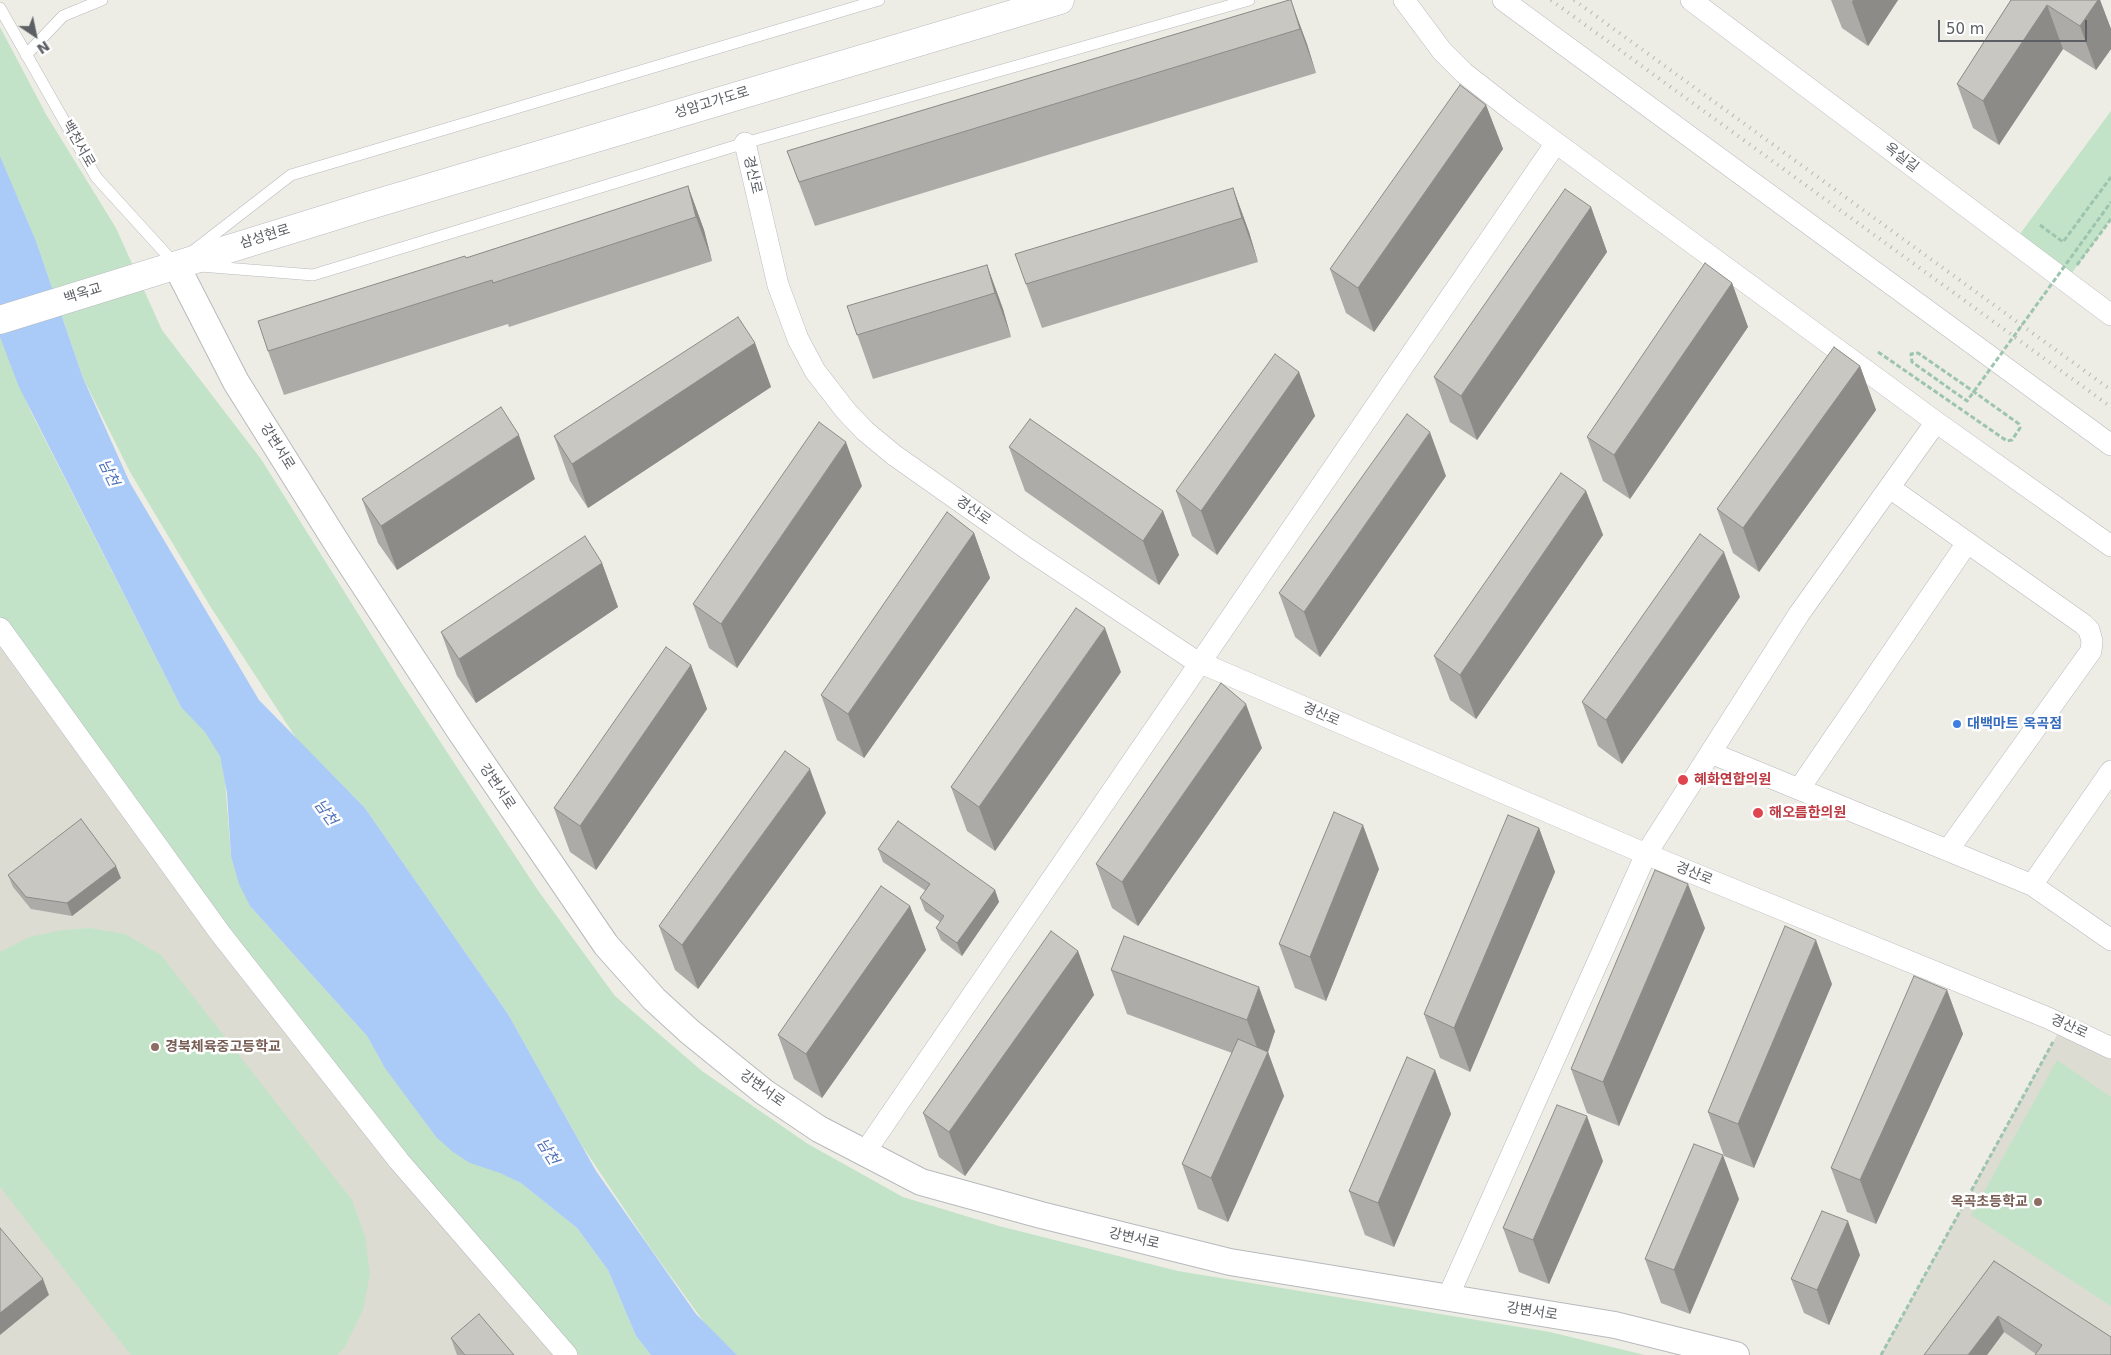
<!DOCTYPE html>
<html>
<head>
<meta charset="utf-8">
<style>
	body { margin:0 }
	#map { position:relative; width:2111px; height:1355px; overflow:hidden; background:#eeede5; font-family:"DejaVu Sans",sans-serif }
	canvas { display:block }
	.north { position:absolute; left:10px; top:10px; width:50px; height:50px; -webkit-text-stroke:4px #fff; paint-order:stroke; rotate:146deg; font-size:14px; font-weight:700; line-height:20px; text-align:center; color:#5c5f64 }
	.north::after { content:''; display:block; margin:auto; width:18px; height:22px; background:#5c5f64; clip-path:polygon(50% 0,100% 100%,50% 72%,0 100%) }
	.scale { position:absolute; left:1938px; top:20px; width:149px; height:22px; box-sizing:border-box; border:2px solid #5c5f64; border-top:0; padding-left:6px; font-size:15px; line-height:18px; white-space:nowrap; color:#5c5f64; -webkit-text-stroke:4px #fff; paint-order:stroke }
</style>
</head>
<body>
<div id="map">
<canvas width="2111" height="1355"></canvas>
<div class="north">N</div>
<div class="scale">50 m</div>
</div>
<script>
const g = document.querySelector('canvas').getContext('2d');
g.lineJoin = 'round';
function paint(path, color) { g.fillStyle = color; g.fill(path, 'evenodd'); }
const poly = rows => new Path2D(rows.map(r => 'M' + r).join(''));
function trace(path, color, width, dash) { g.strokeStyle = color; g.lineWidth = width; g.lineCap = dash ? 'butt' : 'round'; g.setLineDash(dash || []); g.stroke(path); }
function write(font, color, halo, rows, align = 'center') {
  g.font = font + ' "DejaVu Sans","Noto Sans KR",sans-serif'; g.lineWidth = 5; g.setLineDash([]); g.textBaseline = 'middle'; g.strokeStyle = halo; g.fillStyle = color; for (const [text, x, y, turn = 0] of rows) {
    g.save(); g.translate(x, y); g.rotate((+turn || 0) * Math.PI / 180); g.textAlign = isNaN(turn) ? turn : align; if (halo) g.strokeText(text, 0, 0); g.fillText(text, 0, 0); g.restore();
  }
}
paint(poly([
	[0,628,569,1355,0,1355],
	[2063,1024,2111,1048,2111,1355,1881,1355]
]), '#dddcd3');
paint(poly([
	[0,27,47,116,116,228,162,330,261,459,401,682,537,889,615,996,702,1071,808,1144,903,1197,999,1226,1178,1271,1550,1332,1645,1355,737,1355,706,1325,651,1249,581,1144,508,1014,365,808,298,741,210,606,130,472,83,378,36,241,0,157],
	[2111,111,2111,219,2066,281,2014,242],
	[0,334,30,410,181,707,211,732,220,756,225,781,231,856,250,906,367,1036,380,1059,436,1137,521,1183,577,1228,608,1270,636,1336,651,1355,569,1355,399,1161,0,628],
	[90,928,125,934,161,955,352,1200,365,1236,370,1274,363,1310,345,1347,337,1355,131,1355,0,1187,0,952,29,937,62,930],
	[2057,1060,2111,1097,2111,1306,1971,1215]
]), '#c3e3c8');
paint(poly([
	[0,156,36,241,83,378,130,483,259,700,365,808,508,1014,596,1171,696,1314,737,1355,651,1355,636,1336,608,1270,577,1228,521,1183,500,1173,470,1163,453,1152,436,1137,385,1068,367,1036,250,906,239,884,231,856,227,793,220,756,205,732,181,707,19,387,0,337]
]), '#aacaf8');
const service = poly([
	[0,8,96,177,176,265],
	[26,55,63,16,102,0],
	[193,251,291,175,879,0],
	[200,266,313,275,745,143,1249,0]
]);
const minor = poly([
	[1404,0,1442,51,1464,73,1514,112,1936,422,2111,546],
	[1503,0,2111,445],
	[1691,0,2111,315],
	[745,143,778,285,798,339,815,371,846,411,865,431,894,455,1026,548,1194,660,1646,854,2048,1018,2111,1048],
	[1890,488,2083,624,2089,630,2092,641,2091,651,1948,850],
	[0,628,220,933,399,1161,567,1355],
	[1711,753,2032,885,2111,940],
	[1799,789,1967,543],
	[2032,885,2111,771],
	[865,1152,1556,143],
	[1447,1299,1646,854,1799,614,1936,422]
]);
const tertiary = poly([
	[176,265,236,382,340,548,460,731,606,945,654,999,690,1032,764,1092,819,1129,921,1182,1041,1215,1230,1262,1615,1325,1736,1355]
]);
const secondary = poly([
	[0,320,364,207,1060,0]
]);
trace(service, '#b7b9bd', 12);
trace(minor, '#b7b9bd', 22);
trace(tertiary, '#b7b9bd', 28);
trace(secondary, '#b8babf', 29);
trace(poly([
	[2040,225,2063,242,2111,177],
	[2077,265,2111,219],
	[1878,352,2007,441,2012,440,2020,428,2019,424,1970,389],
	[1881,1355,2053,1042]
]), '#9cc4ae', 3, [5, 2.5]);
trace(service, '#fff', 11);
trace(minor, '#fff', 21);
trace(tertiary, '#fff', 26);
trace(secondary, '#fff', 28);
trace(poly([
	[1551,0,2111,407],
	[1574,0,2111,390]
]), '#b5b6b6', 4, [1, 6]);
trace(poly([
	[1970,389,1918,353,1911,354,1912,362,1967,401,2111,202]
]), '#9cc4ae', 3, [5, 2.5]);
paint(poly([
	[1289,0,1307,44,1316,73,815,226,787,151],
	[1831,0,1898,0,1868,46,1842,28],
	[2011,0,2100,0,2111,29,2111,49,2096,70,2063,49,1999,145,1973,128,1957,84],
	[1486,105,1503,149,1374,332,1346,313,1330,269],
	[688,186,704,230,712,261,509,327,508,324,284,395,268,351,466,258],
	[1233,188,1249,232,1258,262,1042,328,1015,254],
	[1591,207,1607,252,1477,440,1450,422,1434,377],
	[987,265,1003,309,1011,337,873,379,847,306],
	[1732,283,1748,327,1630,499,1603,481,1587,437],
	[755,343,771,387,588,508,570,481,554,436],
	[1860,366,1876,410,1759,572,1733,553,1717,509],
	[1299,372,1315,416,1217,555,1192,536,1176,491],
	[1009,447,1163,511,1179,555,1159,585,1025,491],
	[1446,476,1320,657,1295,637,1279,593],
	[535,479,397,570,378,543,362,499],
	[862,486,737,668,709,648,693,604],
	[1586,491,1603,535,1476,719,1450,700,1434,656],
	[974,533,990,578,864,758,837,740,821,695],
	[602,563,618,607,476,703,457,676,441,632],
	[1740,597,1622,764,1598,746,1582,702],
	[691,665,707,709,596,870,570,852,554,808],
	[1121,672,995,851,967,831,951,787],
	[1262,748,1138,926,1112,908,1096,864],
	[826,813,698,989,675,970,659,926],
	[1539,828,1555,872,1470,1072,1440,1058,1424,1014],
	[878,849,995,890,999,902,962,956,941,940,936,928,940,922,925,911,920,898,926,891,883,862],
	[1379,869,1326,1001,1295,988,1279,944],
	[8,875,121,878,72,916,31,909,13,887],
	[910,906,926,950,822,1098,794,1079,778,1035],
	[1705,928,1619,1126,1587,1113,1571,1069],
	[1124,936,1275,1031,1268,1052,1284,1096,1228,1222,1198,1209,1182,1164,1232,1053,1127,1014,1111,970],
	[1078,951,1094,995,965,1176,939,1157,923,1113],
	[1832,984,1754,1168,1724,1156,1708,1112],
	[1947,990,1963,1034,1876,1224,1847,1212,1831,1168],
	[1435,1070,1451,1114,1394,1247,1365,1235,1349,1191],
	[1603,1161,1549,1284,1519,1272,1503,1228],
	[1739,1199,1690,1314,1661,1303,1645,1259],
	[1860,1255,1829,1325,1804,1313,1791,1279],
	[1994,1261,2111,1337,2036,1354,2004,1332,1987,1355,1924,1355],
	[451,1338,514,1355,457,1355]
]), '#adaba7');
paint(poly([
	[1291,0,1307,44,1316,73,1300,29],
	[1853,0,1898,0,1868,46,1852,2],
	[2098,0,2100,0,2111,29,2111,49,2096,70,2080,26],
	[2047,5,2063,49,1999,145,1983,101],
	[1486,105,1503,149,1374,332,1358,288],
	[688,186,704,230,712,261,696,217],
	[1233,188,1249,232,1258,262,1242,218],
	[1591,207,1607,252,1477,440,1461,396],
	[987,265,1003,309,1011,337,995,293],
	[1732,283,1748,327,1630,499,1614,455],
	[755,343,771,387,588,508,572,464],
	[1860,366,1876,410,1759,572,1743,528],
	[1299,372,1315,416,1217,555,1201,511],
	[1430,432,1446,476,1320,657,1304,612],
	[519,435,535,479,397,570,381,526],
	[846,442,862,486,737,668,721,624],
	[1586,491,1603,535,1476,719,1460,675],
	[1163,511,1179,555,1159,585,1143,541],
	[974,533,990,578,864,758,848,714],
	[1724,552,1740,597,1622,764,1606,720],
	[602,563,618,607,476,703,459,659],
	[1105,628,1121,672,995,851,979,807],
	[691,665,707,709,596,870,580,826],
	[1246,704,1262,748,1138,926,1122,882],
	[810,769,826,813,698,989,682,945],
	[1363,825,1379,869,1326,1001,1310,957],
	[1539,828,1555,872,1470,1072,1454,1028],
	[116,866,121,878,72,916,67,903],
	[1688,884,1705,928,1619,1126,1603,1082],
	[995,890,999,902,962,956,957,943],
	[910,906,926,950,822,1098,806,1054],
	[1816,940,1832,984,1754,1168,1738,1124],
	[1078,951,1094,995,965,1176,949,1132],
	[1259,987,1275,1031,1268,1052,1284,1096,1228,1222,1211,1178,1263,1063,1247,1020],
	[1947,990,1963,1034,1876,1224,1860,1180],
	[1435,1070,1451,1114,1394,1247,1378,1203],
	[1587,1116,1603,1161,1549,1284,1533,1240],
	[1723,1155,1739,1199,1690,1314,1674,1270],
	[1848,1221,1860,1255,1829,1325,1817,1290],
	[43,1279,49,1295,0,1335,0,1313],
	[1998,1316,2004,1332,1987,1355,1968,1355]
]), '#8d8b88');
const building = poly([
	[1289,0,1291,0,1300,29,799,182,787,151,1289,0],
	[2011,0,2098,0,2080,26,2047,5,1983,101,1957,84,2011,0],
	[1460,85,1486,105,1358,288,1330,269,1460,85],
	[688,186,696,217,493,283,492,280,268,351,258,321,465,256,466,258,688,186],
	[1233,188,1242,218,1026,284,1015,254,1233,188],
	[1565,189,1591,207,1461,396,1434,377,1565,189],
	[1705,263,1732,283,1614,455,1587,437,1705,263],
	[987,265,995,293,857,335,847,306,987,265],
	[738,317,755,343,572,464,554,436,738,317],
	[1834,347,1860,366,1743,528,1717,509,1834,347],
	[1275,354,1299,372,1201,511,1176,491,1275,354],
	[501,407,519,435,381,526,362,499,501,407],
	[1407,414,1430,432,1304,612,1279,593,1407,414],
	[1030,419,1163,511,1143,541,1009,447,1030,419],
	[819,422,846,442,721,624,693,604,819,422],
	[1561,473,1586,491,1460,675,1434,656,1561,473],
	[947,512,974,533,848,714,821,695,947,512],
	[1700,534,1724,552,1606,720,1582,702,1700,534],
	[585,536,602,563,459,659,441,632,585,536],
	[1076,608,1105,628,979,807,951,787,1076,608],
	[666,647,691,665,580,826,554,808,666,647],
	[1221,683,1246,704,1122,882,1096,864,1221,683],
	[785,751,810,769,682,945,659,926,785,751],
	[1334,812,1363,825,1310,957,1279,944,1334,812],
	[1508,815,1539,828,1454,1028,1424,1014,1508,815],
	[81,819,116,866,67,903,26,897,8,875,81,819],
	[898,821,995,890,957,943,936,928,944,916,920,898,930,884,878,849,898,821],
	[1655,870,1688,884,1603,1082,1571,1069,1655,870],
	[881,886,910,906,806,1054,778,1035,881,886],
	[1785,926,1816,940,1738,1124,1708,1112,1785,926],
	[1051,931,1078,951,949,1132,923,1113,1051,931],
	[1124,936,1259,987,1247,1020,1111,970,1124,936],
	[1914,976,1947,990,1860,1180,1831,1168,1914,976],
	[1238,1039,1268,1052,1211,1178,1182,1164,1238,1039],
	[1407,1057,1435,1070,1378,1203,1349,1191,1407,1057],
	[1557,1105,1587,1116,1533,1240,1503,1228,1557,1105],
	[1694,1144,1723,1155,1674,1270,1645,1259,1694,1144],
	[1822,1211,1848,1221,1817,1290,1791,1279,1822,1211],
	[0,1228,43,1279,0,1313,0,1228],
	[1994,1261,2111,1337,2111,1355,2035,1355,2042,1345,1998,1316,1968,1355,1924,1355,1994,1261],
	[479,1314,514,1355,465,1355,451,1338,479,1314]
]);
paint(building, '#c9c7c2');
trace(building, '#8d8b88', 1);
for (const [x, y, r, color] of [
	[1957,724,5,"#3f7fe0"],
	[1683,780,6,"#e0444e"],
	[1758,813,6,"#e0444e"],
	[155,1047,5,"#8d6e63"],
	[2038,1202,5,"#8d6e63"]
]) { const dot = new Path2D(); dot.arc(x, y, r, 0, 2 * Math.PI); g.fillStyle = color; g.fill(dot); trace(dot, '#fff', 2); }
write('14px', '#5c5f64', '#fff', [
	["성암고가도로",712,103,-17],
	["백천서로",78,144,60],
	["옥실길",1901,158,37],
	["경산로",752,175,77],
	["삼성현로",265,237,-17],
	["백옥교",83,294,-17],
	["강변서로",277,447,58],
	["경산로",973,511,35],
	["경산로",1321,715,23],
	["강변서로",497,787,56],
	["경산로",1694,874,22],
	["경산로",2069,1027,24],
	["강변서로",762,1089,36],
	["강변서로",1134,1239,13],
	["강변서로",1532,1312,9]
]);
write('bold 14px', '#366cbe', '#fff', [
	["대백마트 옥곡점",1967,724]
], 'left');
write('bold 14px', '#be3a42', '#fff', [
	["혜화연합의원",1694,780],
	["해오름한의원",1769,813]
], 'left');
write('bold 14px', '#785e54', '#fff', [
	["경북체육중고등학교",165,1047],
	["옥곡초등학교",2028,1202,"right"]
], 'left');
write('italic 15px', '#4e71ba', '#fff', [
	["남천",108,473,64],
	["남천",325,813,54],
	["남천",547,1152,58]
]);
</script>
</body>
</html>
